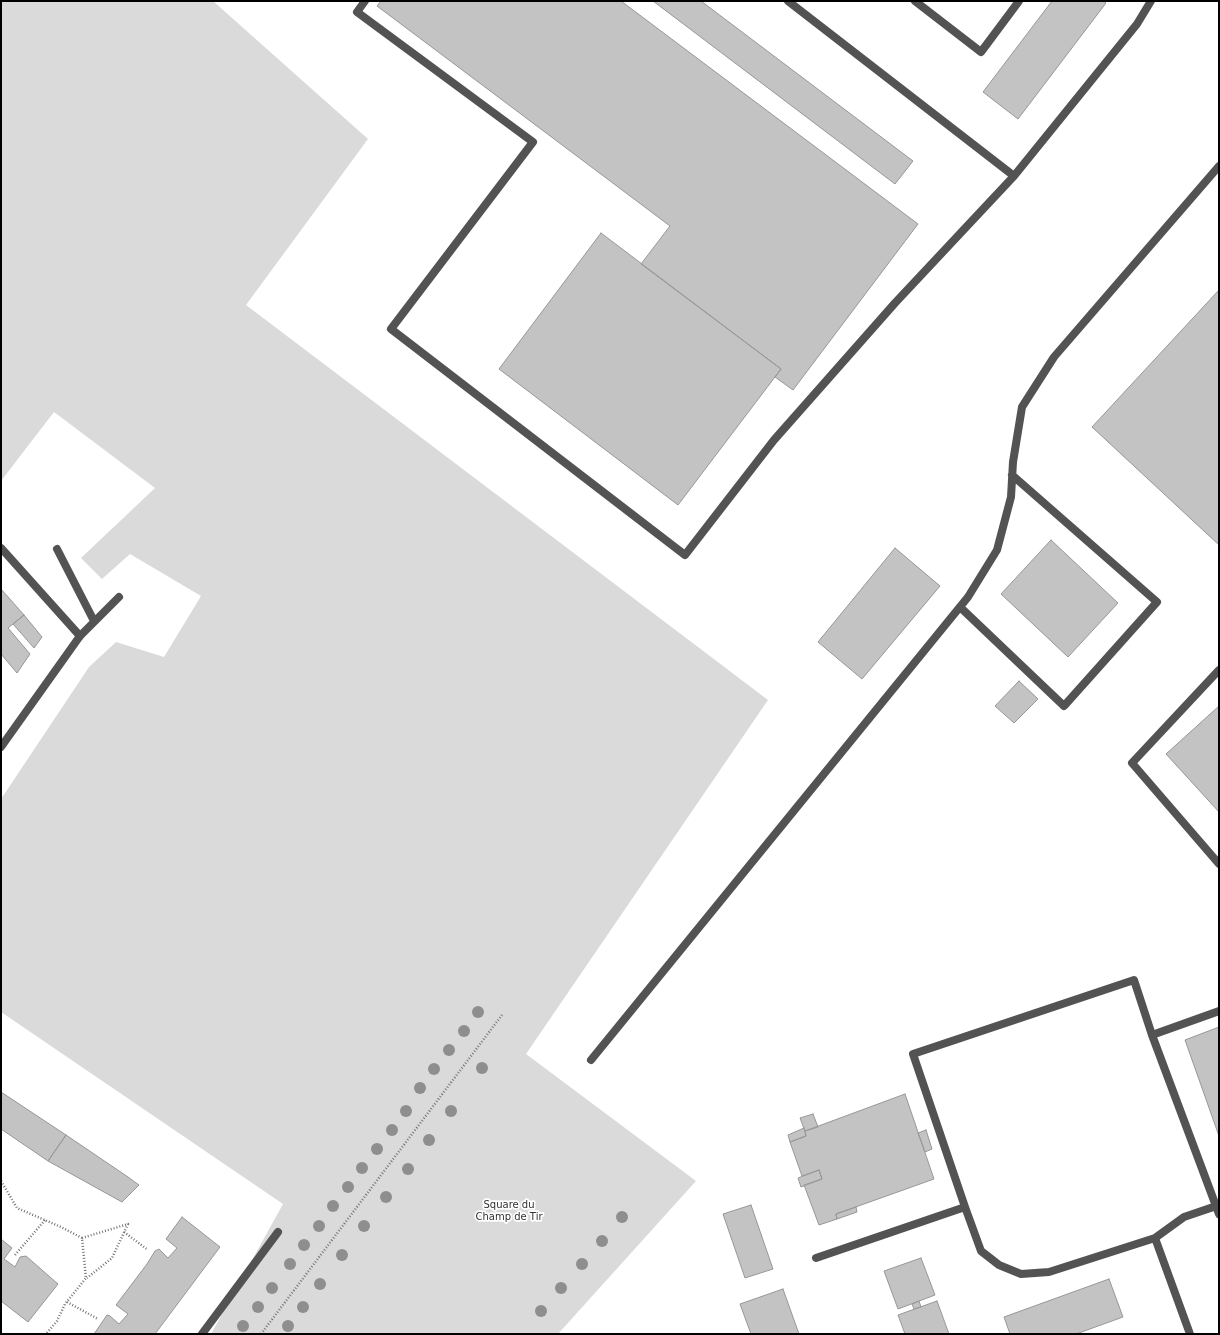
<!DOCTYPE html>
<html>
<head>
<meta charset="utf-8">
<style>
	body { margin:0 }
	#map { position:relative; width:1220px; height:1335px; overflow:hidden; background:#fff; font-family:"DejaVu Sans",sans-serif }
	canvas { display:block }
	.frame { position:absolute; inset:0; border:2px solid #000; pointer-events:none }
</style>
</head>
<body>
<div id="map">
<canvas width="1220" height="1335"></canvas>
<div class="frame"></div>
</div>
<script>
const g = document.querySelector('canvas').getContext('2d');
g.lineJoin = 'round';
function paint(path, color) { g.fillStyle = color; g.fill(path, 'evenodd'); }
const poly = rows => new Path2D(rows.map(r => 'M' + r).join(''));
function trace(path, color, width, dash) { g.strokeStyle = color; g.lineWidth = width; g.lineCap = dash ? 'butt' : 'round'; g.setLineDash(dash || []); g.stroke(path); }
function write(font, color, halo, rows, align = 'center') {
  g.font = font + ' "DejaVu Sans",sans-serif'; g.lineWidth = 3.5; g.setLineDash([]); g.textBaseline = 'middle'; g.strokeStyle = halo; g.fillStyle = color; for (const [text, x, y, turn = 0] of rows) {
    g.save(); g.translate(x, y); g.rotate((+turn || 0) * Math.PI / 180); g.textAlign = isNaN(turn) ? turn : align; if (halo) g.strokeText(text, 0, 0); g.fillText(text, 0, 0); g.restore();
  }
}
paint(poly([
	[1,1,213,1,368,139,246,305,768,700,526,1054,696,1181,558,1334,211,1334,283,1204,1,1012,1,799,89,667,116,642,164,657,201,596,130,554,102,579,81,558,155,488,54,412,1,481]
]), '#dadada');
const building = poly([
	[381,1,621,1,918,224,793,390,775,377,781,369,641,264,670,226,377,6,381,1],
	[653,1,701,1,913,161,895,184,653,1],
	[1052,1,1103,1,1106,3,1018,119,983,92,1052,1],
	[601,233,781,369,678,505,499,369,601,233],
	[1219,290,1219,545,1092,427,1219,290],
	[1051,540,1118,603,1068,657,1001,594,1051,540],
	[895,548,940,586,862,679,818,642,895,548],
	[1,589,24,615,8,628,30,654,17,673,1,654,1,589],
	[24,615,42,637,34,648,13,624,24,615],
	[1019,681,1038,699,1014,723,995,706,1019,681],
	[1219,706,1219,812,1166,754,1219,706],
	[1219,1027,1219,1136,1185,1040,1219,1027],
	[1,1092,66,1135,48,1161,1,1129,1,1092],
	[905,1094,934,1179,836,1214,837,1219,819,1225,804,1185,822,1179,819,1170,802,1176,790,1142,806,1136,805,1131,905,1094],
	[813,1114,818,1127,805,1131,800,1118,813,1114],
	[804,1128,806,1136,790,1142,788,1135,804,1128],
	[926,1130,932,1149,925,1152,918,1133,926,1130],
	[66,1135,128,1177,139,1185,122,1202,48,1161,66,1135],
	[819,1170,822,1179,801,1187,798,1178,819,1170],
	[751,1205,773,1269,745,1278,723,1214,751,1205],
	[856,1207,857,1212,837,1219,836,1214,856,1207],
	[182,1217,220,1247,155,1334,94,1334,107,1315,110,1316,119,1324,128,1314,116,1305,147,1264,155,1251,159,1249,168,1258,177,1248,166,1239,182,1217],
	[1,1239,12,1248,4,1259,15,1267,20,1257,26,1256,58,1284,28,1322,1,1301,1,1239],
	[921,1258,935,1295,898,1309,884,1271,921,1258],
	[1109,1279,1123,1317,1076,1334,1010,1334,1004,1317,1109,1279],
	[783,1289,799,1334,751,1334,740,1304,783,1289],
	[919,1301,921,1307,914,1309,912,1304,919,1301],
	[937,1301,949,1334,905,1334,898,1315,937,1301]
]);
paint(building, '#c3c3c3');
trace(building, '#979797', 1);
trace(poly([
	[1,1181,17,1208,61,1227,82,1238,86,1278,65,1304,57,1321,46,1334],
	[124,1232,148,1250],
	[82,1238,128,1224,112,1258,87,1278],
	[15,1255,45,1220],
	[67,1302,98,1319],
	[261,1334,502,1015]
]), '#757575', 2.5, [1, 2]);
trace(poly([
	[365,1,357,12,533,142,391,329,685,555,774,440,895,303,1014,176,1137,24,1151,1],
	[788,1,1014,176],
	[915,1,981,52,1019,1],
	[1,548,80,636,119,597],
	[57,549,94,621],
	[960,607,1064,706,1157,602,1012,475],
	[1219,670,1132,763,1219,864],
	[1152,1035,1219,1011],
	[591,1060,968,597,997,550,1011,497,1013,462,1022,407,1054,357,1219,166],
	[965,1207,913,1054,1134,980,1152,1035,1219,1214],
	[1155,1238,1184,1217,1219,1205],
	[816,1258,965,1207,981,1251,999,1265,1021,1274,1049,1272,1155,1238,1190,1334],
	[202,1334,278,1232]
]), '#535353', 8);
trace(poly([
	[1,747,80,636]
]), '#535353', 8);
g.fillStyle = '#8e8e8e';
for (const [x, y] of [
	[478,1012],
	[464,1031],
	[449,1050],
	[482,1068],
	[434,1069],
	[420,1088],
	[406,1111],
	[451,1111],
	[392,1130],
	[429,1140],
	[377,1149],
	[362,1168],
	[408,1169],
	[348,1187],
	[386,1197],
	[333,1206],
	[622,1217],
	[319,1226],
	[364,1226],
	[602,1241],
	[304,1245],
	[342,1255],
	[290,1264],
	[582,1264],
	[320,1284],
	[272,1288],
	[561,1288],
	[258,1307],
	[303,1307],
	[541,1311],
	[243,1326],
	[288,1326]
]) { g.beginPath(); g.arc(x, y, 6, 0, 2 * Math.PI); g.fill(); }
write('10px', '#313131', '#fff', [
	["Square du",509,1205],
	["Champ de Tir",509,1217]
]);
</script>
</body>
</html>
